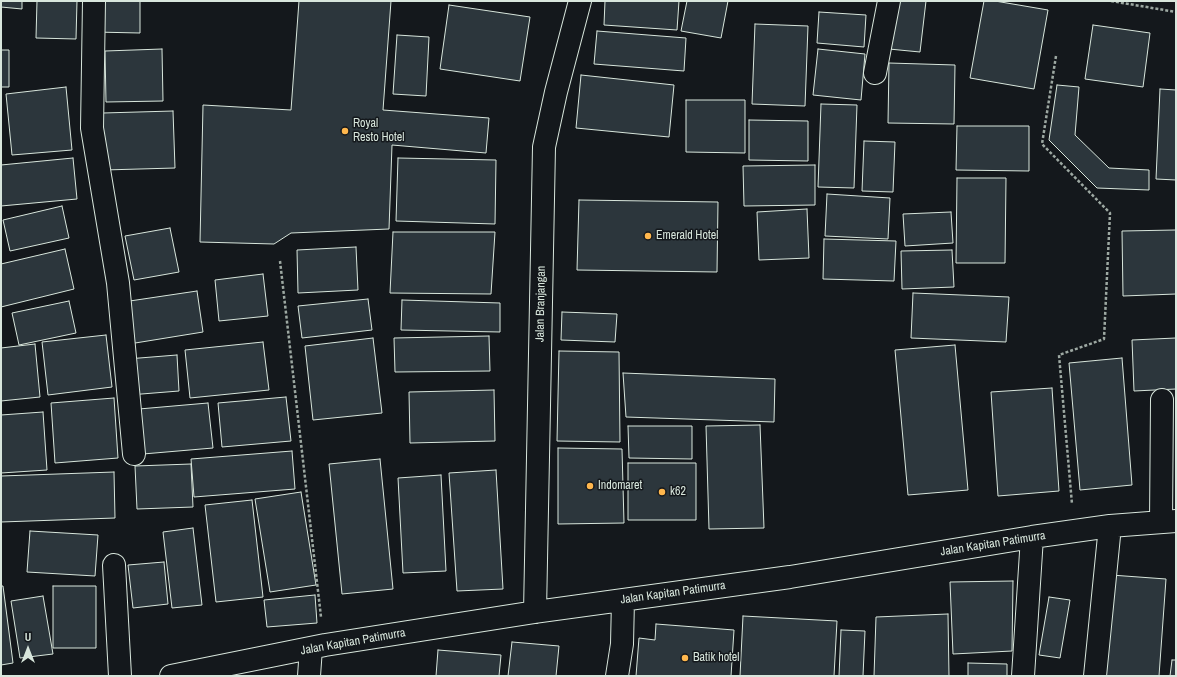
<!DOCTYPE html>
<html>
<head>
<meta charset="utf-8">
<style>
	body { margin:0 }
	#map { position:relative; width:1177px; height:677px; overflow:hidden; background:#14181c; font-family:"Archivo Narrow",sans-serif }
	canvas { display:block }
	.frame { position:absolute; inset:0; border:2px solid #d8e6dc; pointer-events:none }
	.north { position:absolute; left:8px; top:629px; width:40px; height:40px; -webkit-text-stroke:3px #14181c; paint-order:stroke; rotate:0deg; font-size:11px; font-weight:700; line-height:16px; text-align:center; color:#d8e6dc }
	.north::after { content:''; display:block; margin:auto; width:14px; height:18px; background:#d8e6dc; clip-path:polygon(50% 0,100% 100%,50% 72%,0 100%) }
</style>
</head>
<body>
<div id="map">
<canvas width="1177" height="677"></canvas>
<div class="frame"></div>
<div class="north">U</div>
</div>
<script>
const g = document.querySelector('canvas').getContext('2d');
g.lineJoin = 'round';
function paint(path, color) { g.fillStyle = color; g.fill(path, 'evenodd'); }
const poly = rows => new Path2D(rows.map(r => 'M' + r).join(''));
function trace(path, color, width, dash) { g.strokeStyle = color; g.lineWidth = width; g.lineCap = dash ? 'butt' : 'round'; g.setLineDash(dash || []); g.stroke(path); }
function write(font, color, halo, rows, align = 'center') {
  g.font = font + ' "Archivo Narrow",sans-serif'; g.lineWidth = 3; g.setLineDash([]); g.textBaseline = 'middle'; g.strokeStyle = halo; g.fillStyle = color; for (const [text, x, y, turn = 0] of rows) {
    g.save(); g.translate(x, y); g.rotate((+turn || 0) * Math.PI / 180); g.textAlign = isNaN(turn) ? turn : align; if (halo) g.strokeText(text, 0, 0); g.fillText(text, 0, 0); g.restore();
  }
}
const building = poly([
	[1,1,22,1,22,9,1,7,1,1],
	[37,1,77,1,76,39,36,38,37,1],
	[95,1,140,1,140,33,94,32,95,1],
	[299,1,391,1,383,110,489,118,486,153,392,145,389,229,291,233,274,244,200,242,203,105,291,110,299,1],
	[605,1,679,1,677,30,604,25,605,1],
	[687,1,728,1,721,38,681,31,687,1],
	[894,1,926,1,920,52,889,49,894,1],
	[984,1,995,1,1048,10,1034,89,970,78,984,1],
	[449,5,530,17,520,81,440,69,449,5],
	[819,12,866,15,864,47,817,43,819,12],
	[755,24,808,26,805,106,752,104,755,24],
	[1093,25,1150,33,1143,87,1085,79,1093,25],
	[597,31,686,38,684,71,594,64,597,31],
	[397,35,429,37,426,96,393,94,397,35],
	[162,49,163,101,106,102,105,51,162,49],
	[818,49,865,54,861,100,813,95,818,49],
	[1,50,9,50,9,87,1,87,1,50],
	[889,63,955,65,954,124,888,123,889,63],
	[581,75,674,85,669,137,576,128,581,75],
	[1057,85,1079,87,1075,135,1109,168,1149,170,1149,190,1097,188,1049,140,1057,85],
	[66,87,72,150,12,155,6,94,66,87],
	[1160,89,1176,90,1176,180,1156,179,1160,89],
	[686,100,745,100,745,153,686,152,686,100],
	[821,104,857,105,854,188,818,187,821,104],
	[173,111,175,168,104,170,103,113,173,111],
	[749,120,808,121,808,161,749,160,749,120],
	[957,126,1029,126,1029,171,956,170,957,126],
	[864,141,895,142,893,192,862,191,864,141],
	[73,158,77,199,1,206,1,165,73,158],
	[398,158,496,160,495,224,396,221,398,158],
	[815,165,815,205,744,206,743,166,815,165],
	[957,178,1006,178,1005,263,956,263,957,178],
	[827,194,890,198,888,239,825,236,827,194],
	[579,200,718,202,717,272,577,270,579,200],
	[62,206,69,238,10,251,3,220,62,206],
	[807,209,809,258,759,260,757,212,807,209],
	[951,212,953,243,905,246,903,214,951,212],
	[170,228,179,272,134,280,125,236,170,228],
	[1176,230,1176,294,1123,296,1122,231,1176,230],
	[393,232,495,232,491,294,390,293,393,232],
	[824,239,896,241,894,281,823,279,824,239],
	[356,247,358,290,298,293,297,250,356,247],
	[65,249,74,289,1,307,1,264,65,249],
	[952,250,954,287,902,289,901,251,952,250],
	[263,274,268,316,219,321,215,280,263,274],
	[197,291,203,332,129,344,123,302,197,291],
	[913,293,1009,297,1006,342,911,338,913,293],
	[368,299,372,330,302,338,298,306,368,299],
	[402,300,500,303,500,332,401,330,402,300],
	[69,301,76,333,19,345,12,313,69,301],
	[562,312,617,314,615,342,561,340,562,312],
	[106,335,112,387,48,395,42,342,106,335],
	[489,336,490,371,395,372,394,338,489,336],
	[373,338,382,413,313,420,305,346,373,338],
	[1176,338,1176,389,1134,391,1132,340,1176,338],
	[263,342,269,390,190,398,185,350,263,342],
	[35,344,40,397,1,401,1,348,35,344],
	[955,345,968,490,908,495,895,350,955,345],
	[559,351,619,352,620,442,557,441,559,351],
	[177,355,179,391,129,395,127,359,177,355],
	[1122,358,1132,485,1080,490,1069,363,1122,358],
	[623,373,775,379,774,422,626,417,623,373],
	[1052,388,1059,491,998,496,991,392,1052,388],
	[494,390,495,441,410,443,409,392,494,390],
	[286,397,291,441,222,447,218,403,286,397],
	[114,398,118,458,55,463,51,403,114,398],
	[208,403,213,448,143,454,139,409,208,403],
	[43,412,47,470,1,473,1,415,43,412],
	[760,425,764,528,709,529,706,426,760,425],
	[628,426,692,426,692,459,629,458,628,426],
	[558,448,622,449,624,523,558,524,558,448],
	[292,451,295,489,194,497,191,459,292,451],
	[380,459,393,589,342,594,329,464,380,459],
	[628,463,696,463,696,520,628,520,628,463],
	[191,464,193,507,137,509,135,466,191,464],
	[496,470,503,589,457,591,449,473,496,470],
	[114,472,115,518,1,522,1,476,114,472],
	[441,475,446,571,403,573,398,478,441,475],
	[301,492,316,585,270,592,255,499,301,492],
	[252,500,263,597,216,602,205,505,252,500],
	[193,528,202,605,172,608,163,532,193,528],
	[30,531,98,535,95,576,27,572,30,531],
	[164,562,168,604,133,608,128,565,164,562],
	[1111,575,1166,579,1159,676,1103,676,1111,575],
	[1013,581,1012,651,953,654,950,582,1013,581],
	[1,586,3,586,13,663,1,665,1,586],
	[53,586,96,586,96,648,53,648,53,586],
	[315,595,317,623,267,627,264,600,315,595],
	[43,596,53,654,20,658,11,601,43,596],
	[1049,597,1070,600,1060,658,1039,655,1049,597],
	[948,614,949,676,874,676,876,617,948,614],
	[743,616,837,621,834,676,740,676,743,616],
	[656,624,734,630,731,676,636,676,639,638,655,640,656,624],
	[841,630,865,631,863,676,839,676,841,630],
	[512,642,559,646,556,676,508,676,512,642],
	[438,650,501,655,499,676,436,676,438,650],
	[1172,660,1176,660,1176,676,1170,676,1172,660],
	[968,663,1007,664,1007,676,968,676,968,663]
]);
paint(building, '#2c363c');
trace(building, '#d8e6dc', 1);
const minor = poly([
	[94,1,92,128,118,283,134,454],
	[875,73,889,1],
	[1161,521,1162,400],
	[114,565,120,676],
	[535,612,544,147,556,92,580,1],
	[171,676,325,645,535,612,790,577,1032,537,1110,526,1176,521],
	[309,676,311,648],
	[617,676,622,644,623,600],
	[1023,676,1032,537],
	[1095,676,1110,526]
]);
trace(minor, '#d8e6dc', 24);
trace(poly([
	[1111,1,1176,12],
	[1056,56,1042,144,1110,213,1104,339,1059,355,1072,504],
	[280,261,321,617]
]), '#9da8a2', 2.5, [3, 2]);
trace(minor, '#14181c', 22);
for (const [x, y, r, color] of [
	[345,131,4,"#ffb74d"],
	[648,236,4,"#ffb74d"],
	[590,486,4,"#ffb74d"],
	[662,492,4,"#ffb74d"],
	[685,658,4,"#ffb74d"]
]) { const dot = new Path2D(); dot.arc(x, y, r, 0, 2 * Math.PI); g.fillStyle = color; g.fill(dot); trace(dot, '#14181c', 1.5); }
write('12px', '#d8e6dc', '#14181c', [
	["Royal",353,124],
	["Resto Hotel",353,138],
	["Emerald Hotel",656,236],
	["Indomaret",598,486],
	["k62",670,492],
	["Batik hotel",693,658]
], 'left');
write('12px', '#d8e6dc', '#14181c', [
	["Jalan Branjangan",541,304,-89],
	["Jalan Kapitan Patimurra",993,544,-9],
	["Jalan Kapitan Patimurra",673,593,-8],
	["Jalan Kapitan Patimurra",353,642,-10]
]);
</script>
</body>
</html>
